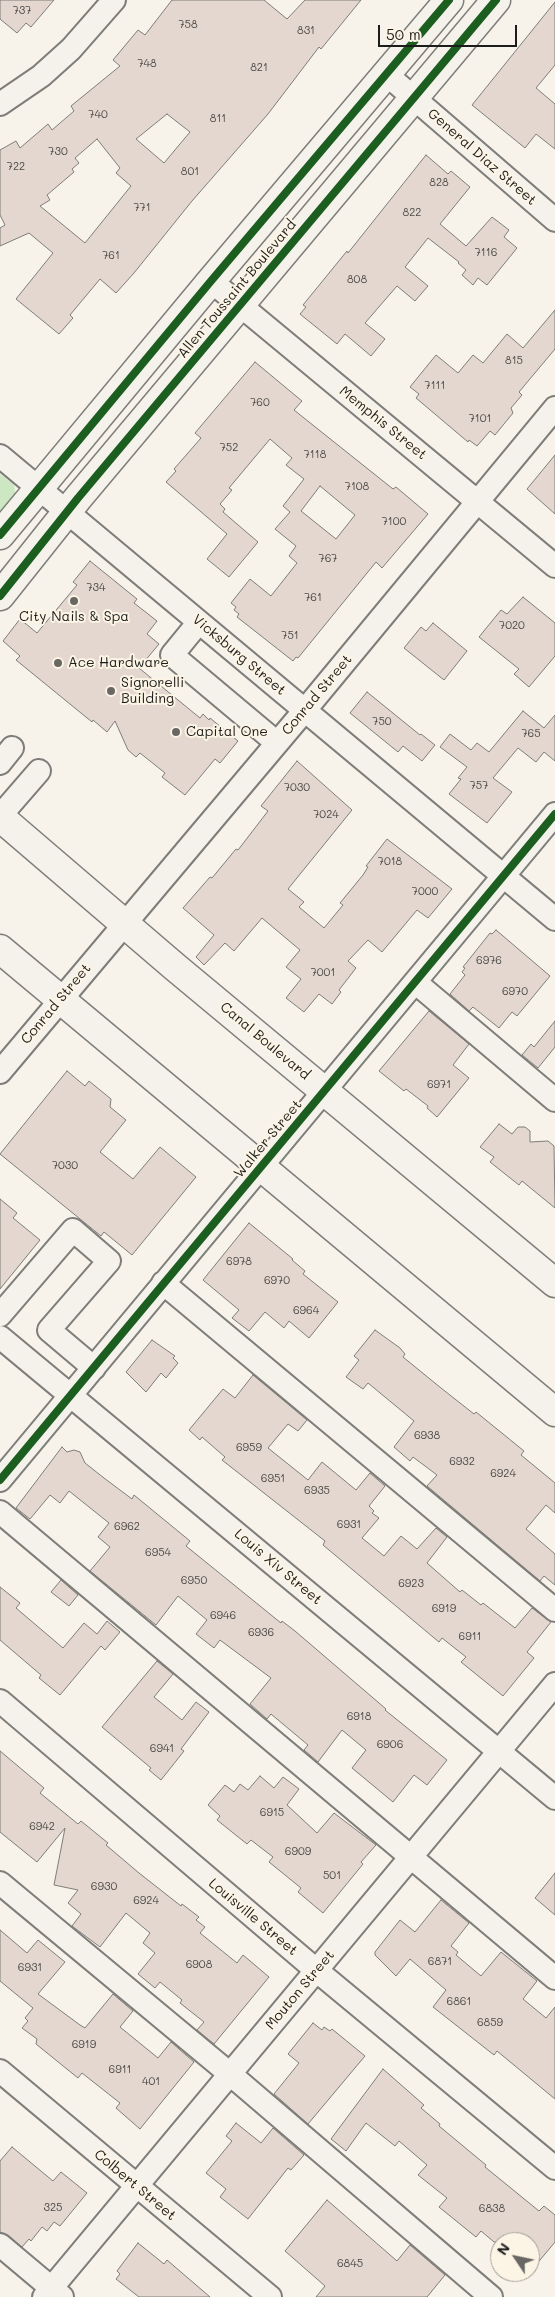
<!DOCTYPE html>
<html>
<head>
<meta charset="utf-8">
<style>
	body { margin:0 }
	#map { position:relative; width:555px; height:2297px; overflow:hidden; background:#f7f3ea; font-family:Mali,sans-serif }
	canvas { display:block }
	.north { position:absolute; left:490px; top:2232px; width:50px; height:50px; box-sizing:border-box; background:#fcf5e5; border:1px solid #a29e95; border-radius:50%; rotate:304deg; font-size:14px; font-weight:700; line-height:20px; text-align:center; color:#1c1c1c }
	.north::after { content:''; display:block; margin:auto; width:18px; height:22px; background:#696764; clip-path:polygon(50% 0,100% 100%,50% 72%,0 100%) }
	.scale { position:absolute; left:378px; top:25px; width:139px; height:22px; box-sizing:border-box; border:2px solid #1c1c1c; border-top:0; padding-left:6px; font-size:15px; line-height:18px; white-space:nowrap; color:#1c1c1c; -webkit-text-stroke:4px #fcf5e5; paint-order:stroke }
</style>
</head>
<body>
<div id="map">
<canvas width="555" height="2297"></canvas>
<div class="north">N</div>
<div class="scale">50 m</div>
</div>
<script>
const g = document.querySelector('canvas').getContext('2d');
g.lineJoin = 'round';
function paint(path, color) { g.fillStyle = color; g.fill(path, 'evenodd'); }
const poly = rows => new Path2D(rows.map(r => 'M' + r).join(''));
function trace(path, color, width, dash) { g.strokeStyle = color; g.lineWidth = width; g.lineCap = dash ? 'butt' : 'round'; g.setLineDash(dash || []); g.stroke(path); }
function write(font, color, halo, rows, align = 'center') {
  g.font = font + ' Mali,sans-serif'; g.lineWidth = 4; g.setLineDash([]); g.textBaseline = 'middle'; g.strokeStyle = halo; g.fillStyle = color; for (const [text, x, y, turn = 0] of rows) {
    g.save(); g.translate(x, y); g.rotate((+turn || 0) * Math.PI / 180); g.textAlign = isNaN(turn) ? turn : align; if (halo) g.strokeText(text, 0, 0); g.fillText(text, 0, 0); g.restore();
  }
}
paint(poly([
	[0,474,14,485,16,497,0,515]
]), '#cce7c2');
const building = poly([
	[0,0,54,0,31,27,26,23,17,33,0,19,0,0],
	[172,0,264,0,287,19,305,0,361,0,321,49,319,47,268,114,192,201,134,273,116,293,100,279,70,315,73,318,59,334,16,299,53,253,29,233,0,246,0,228,5,225,0,215,0,150,16,141,20,148,48,124,52,130,74,111,71,106,120,66,113,60,138,30,145,35,172,0],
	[167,114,190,132,164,163,136,139,167,114],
	[97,139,120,168,116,173,131,186,85,243,40,206,50,200,47,195,74,172,72,169,79,163,75,158,97,139],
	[555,2,555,65,536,88,555,104,555,149,536,134,525,148,472,105,555,2],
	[426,155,448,174,451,171,470,187,440,224,466,246,492,217,509,230,504,237,517,248,487,285,478,278,473,285,462,275,466,270,458,263,459,262,428,238,405,267,428,286,415,301,397,286,365,323,385,339,371,356,345,334,337,344,300,314,306,307,303,305,347,251,348,253,426,155],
	[555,310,555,349,519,392,522,395,511,408,513,413,495,435,490,431,477,446,469,440,468,442,416,398,419,394,410,387,436,355,458,373,473,355,483,363,507,334,523,348,555,310],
	[255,362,302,401,294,410,393,489,396,487,428,514,382,568,376,562,298,658,296,657,293,661,237,617,239,614,234,610,236,607,231,603,250,579,271,596,297,563,289,556,296,546,275,529,290,512,283,506,304,479,286,465,292,458,270,439,229,488,232,490,220,504,225,509,223,512,258,542,229,577,207,559,227,534,166,482,176,471,174,469,201,438,195,433,255,362],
	[320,486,355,515,336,539,301,511,320,486],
	[555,455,555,514,527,489,555,455],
	[90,561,137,599,134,603,157,621,147,634,159,644,139,668,200,718,203,714,209,720,210,718,238,741,220,763,215,759,185,795,162,777,165,773,140,753,136,757,128,750,115,721,107,732,93,720,92,722,16,660,20,656,3,641,20,619,37,633,77,585,73,582,90,561],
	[523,597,555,623,555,656,529,687,514,674,519,669,479,637,501,610,507,614,523,597],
	[433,623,467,651,444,680,404,648,421,627,426,631,433,623],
	[367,692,420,735,421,734,435,745,422,761,403,746,398,752,350,713,367,692],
	[523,711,544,728,555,715,555,761,544,752,536,762,518,748,493,778,512,792,487,823,449,794,461,779,458,778,467,767,440,747,450,734,471,750,477,743,489,752,523,711],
	[297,761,352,810,288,889,304,902,299,907,324,928,343,905,340,903,363,875,368,867,366,866,387,839,452,889,428,918,417,910,382,952,368,940,348,961,356,968,339,990,341,992,332,1004,319,994,304,1012,286,998,301,979,286,967,300,950,262,918,234,951,225,943,204,965,196,957,214,935,183,908,210,877,212,878,236,849,238,850,268,811,261,806,297,761],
	[496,930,550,976,517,1016,512,1012,499,1028,473,1007,469,1011,450,994,465,975,462,972,465,968,463,967,490,933,492,934,496,930],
	[429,1011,469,1044,453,1065,469,1078,437,1117,427,1108,428,1106,406,1089,404,1091,379,1071,429,1011],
	[555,1021,555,1047,538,1068,522,1055,531,1044,534,1047,555,1021],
	[67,1071,85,1086,89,1081,111,1099,110,1107,126,1120,100,1152,133,1179,160,1147,196,1177,132,1255,104,1232,101,1236,0,1154,67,1071],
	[499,1124,512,1134,518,1127,525,1127,530,1131,530,1142,548,1141,554,1146,555,1208,522,1181,519,1185,490,1162,494,1157,480,1147,499,1124],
	[0,1199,17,1213,13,1218,40,1240,0,1289,0,1199],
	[249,1223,293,1259,292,1260,305,1271,303,1274,338,1302,309,1338,289,1321,284,1328,265,1312,249,1331,232,1318,239,1310,203,1280,249,1223],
	[375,1330,400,1348,405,1354,403,1357,441,1388,474,1414,476,1412,524,1451,521,1455,555,1483,555,1513,546,1505,526,1529,555,1554,555,1585,544,1576,540,1581,427,1486,437,1475,413,1457,410,1461,394,1447,414,1421,368,1383,363,1389,346,1377,359,1360,354,1356,375,1330],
	[152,1340,175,1356,173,1358,178,1363,166,1378,161,1373,146,1392,126,1372,152,1340],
	[253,1375,307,1420,298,1431,288,1424,268,1448,308,1480,322,1462,356,1490,370,1473,385,1486,369,1506,374,1511,372,1513,379,1518,362,1538,384,1556,401,1536,417,1549,436,1528,447,1537,427,1563,460,1592,462,1590,481,1605,483,1603,515,1628,532,1608,551,1622,527,1652,534,1658,503,1696,461,1662,466,1657,442,1638,439,1642,323,1545,325,1541,222,1460,225,1457,202,1437,200,1440,189,1430,223,1389,235,1398,253,1375],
	[62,1447,67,1452,74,1450,80,1452,85,1463,104,1478,132,1499,134,1495,190,1541,186,1546,281,1623,282,1621,295,1631,386,1709,385,1710,447,1760,427,1785,414,1775,393,1802,352,1768,366,1750,342,1730,318,1762,304,1750,308,1745,271,1714,267,1719,250,1704,271,1678,220,1640,214,1648,196,1634,207,1620,178,1596,156,1625,90,1571,110,1547,98,1537,109,1523,69,1491,60,1503,50,1495,30,1519,16,1508,62,1447],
	[61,1580,78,1595,69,1606,51,1592,61,1580],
	[0,1587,20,1603,16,1608,63,1648,84,1623,97,1634,107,1621,120,1632,105,1650,101,1646,60,1695,39,1678,41,1675,0,1640,0,1587],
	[157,1661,173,1674,154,1697,182,1720,196,1702,209,1712,181,1749,184,1751,161,1780,149,1770,151,1768,102,1727,157,1661],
	[0,1751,44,1788,40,1793,78,1824,81,1821,108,1843,106,1845,139,1873,181,1906,182,1904,199,1917,196,1920,205,1927,200,1933,237,1963,243,1955,269,1977,214,2044,197,2030,204,2022,180,2003,182,2000,160,1982,155,1988,138,1974,155,1953,143,1943,150,1933,126,1913,100,1947,72,1926,81,1914,68,1903,78,1890,54,1885,65,1828,37,1862,0,1832,0,1751],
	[260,1776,274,1788,283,1777,299,1789,287,1805,317,1833,334,1813,376,1845,361,1862,363,1864,323,1913,298,1892,301,1888,269,1862,273,1857,251,1840,247,1844,217,1820,220,1816,208,1805,225,1785,234,1792,240,1784,248,1790,260,1776],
	[555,1873,555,1915,535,1898,555,1873],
	[441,1900,469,1923,451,1946,458,1952,456,1955,481,1976,501,1952,537,1981,523,1999,546,2018,555,2007,555,2099,497,2051,494,2055,433,2007,446,1990,410,1959,396,1976,375,1955,375,1952,400,1920,415,1932,441,1900],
	[0,1930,27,1953,38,1940,65,1962,38,1994,80,2025,85,2028,113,1994,133,2011,120,2027,158,2058,171,2042,194,2062,140,2129,116,2108,120,2103,82,2073,78,2078,36,2044,37,2039,22,2028,28,2021,25,2018,33,2008,0,1981,0,1930],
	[313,2023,322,2030,324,2027,330,2031,332,2029,365,2056,308,2124,274,2094,299,2063,288,2054,313,2023],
	[383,2069,424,2105,421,2108,440,2124,439,2126,486,2165,485,2167,539,2211,544,2206,555,2215,555,2242,530,2272,530,2242,494,2242,481,2231,476,2237,439,2207,447,2198,418,2175,427,2165,399,2141,395,2146,366,2123,346,2151,331,2139,383,2069],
	[236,2123,261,2143,273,2128,304,2155,291,2170,288,2168,248,2219,220,2197,226,2189,206,2173,232,2141,226,2136,236,2123],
	[12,2147,53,2181,61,2172,87,2193,60,2226,54,2222,47,2231,42,2227,31,2241,29,2239,22,2247,8,2235,0,2232,0,2161,12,2147],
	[327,2200,397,2261,410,2245,445,2275,427,2297,316,2297,325,2286,285,2251,327,2200],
	[138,2243,164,2264,167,2260,210,2297,139,2297,116,2279,120,2274,117,2271,138,2243]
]);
paint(building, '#e3d7cf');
trace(building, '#7f7d79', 1);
const minor = poly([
	[386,74,555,220],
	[0,104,41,76,71,49,114,0],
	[211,281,555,566],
	[0,456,555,919],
	[199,622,172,655,277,743],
	[0,763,12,748],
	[0,816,39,771],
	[415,982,555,1100],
	[0,1072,305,710,555,408],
	[163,1283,555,1610],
	[0,1315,73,1230,109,1261,49,1330,94,1368],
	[0,1337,555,1798],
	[0,1480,555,814],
	[0,1512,555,1978],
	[0,1701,316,1970,555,2168],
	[0,1883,230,2074,491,2297],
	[0,2071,270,2297],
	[0,2245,62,2297],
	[44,2297,555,1684]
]);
const major = poly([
	[0,535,211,281,449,0],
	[0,596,78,498,496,0],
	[0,817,175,967,555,1283],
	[0,949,555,1412]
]);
trace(minor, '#7f7d79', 26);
trace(major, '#7f7d79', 31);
trace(minor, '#f5f2ec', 22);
trace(major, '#f5f2ec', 28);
trace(poly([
	[0,535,211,281,449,0],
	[0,596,78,498,496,0],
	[0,1480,555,814]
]), '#1b5e20', 8);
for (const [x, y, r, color] of [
	[74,601,5,"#696764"],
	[58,663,5,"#696764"],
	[111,691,5,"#696764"],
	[176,732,5,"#696764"]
]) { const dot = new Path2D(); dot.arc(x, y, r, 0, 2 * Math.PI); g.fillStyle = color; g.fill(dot); trace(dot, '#fcf5e5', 2); }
write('11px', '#4e4b49', null, [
	["737",22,11],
	["758",188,25],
	["831",306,31],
	["748",147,64],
	["821",259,68],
	["740",98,115],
	["811",218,119],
	["730",58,152],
	["722",16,167],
	["801",190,172],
	["828",439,183],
	["771",142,208],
	["822",412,213],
	["7116",486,253],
	["761",111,256],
	["808",357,280],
	["815",514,361],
	["7111",435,386],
	["760",260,403],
	["7101",480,419],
	["752",229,448],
	["7118",315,455],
	["7108",357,487],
	["7100",394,522],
	["767",328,559],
	["734",96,588],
	["761",313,598],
	["7020",512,626],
	["751",290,636],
	["750",382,722],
	["765",531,734],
	["757",479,786],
	["7030",297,788],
	["7024",326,815],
	["7018",390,862],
	["7000",425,892],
	["6976",489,961],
	["7001",323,973],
	["6970",515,992],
	["6971",439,1085],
	["7030",65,1166],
	["6978",239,1262],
	["6970",277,1281],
	["6964",306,1311],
	["6938",427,1436],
	["6959",249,1448],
	["6932",462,1462],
	["6924",503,1474],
	["6951",273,1479],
	["6935",317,1491],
	["6931",349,1525],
	["6962",127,1527],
	["6954",158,1553],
	["6950",194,1581],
	["6923",411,1584],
	["6919",444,1609],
	["6946",223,1616],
	["6936",261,1633],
	["6911",470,1637],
	["6918",359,1717],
	["6906",390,1745],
	["6941",162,1749],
	["6915",272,1813],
	["6942",42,1827],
	["6909",298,1852],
	["501",332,1876],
	["6930",104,1887],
	["6924",146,1901],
	["6871",440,1962],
	["6908",199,1965],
	["6931",30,1968],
	["6861",459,2002],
	["6859",490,2023],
	["6919",84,2045],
	["6911",120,2070],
	["401",151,2082],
	["325",53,2208],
	["6838",492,2209],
	["6845",350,2264]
]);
write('14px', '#1c1c1c', '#fcf5e5', [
	["General Diaz Street",482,157,41],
	["Allen Toussaint Boulevard",237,289,-50],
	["Memphis Street",383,423,39],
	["Vicksburg Street",239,655,40],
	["Conrad Street",317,695,-50],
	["Conrad Street",56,1004,-50],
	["Canal Boulevard",265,1041,40],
	["Walker Street",268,1139,-50],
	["Louis Xiv Street",278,1567,40],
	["Louisville Street",253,1917,40],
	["Mouton Street",300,1990,-50],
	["Colbert Street",135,2185,40]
]);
write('14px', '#1c1c1c', '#fcf5e5', [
	["City Nails & Spa",74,617,"center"],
	["Ace Hardware",68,663],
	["Signorelli",121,683],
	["Building",121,699],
	["Capital One",186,732]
], 'left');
</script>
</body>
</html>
